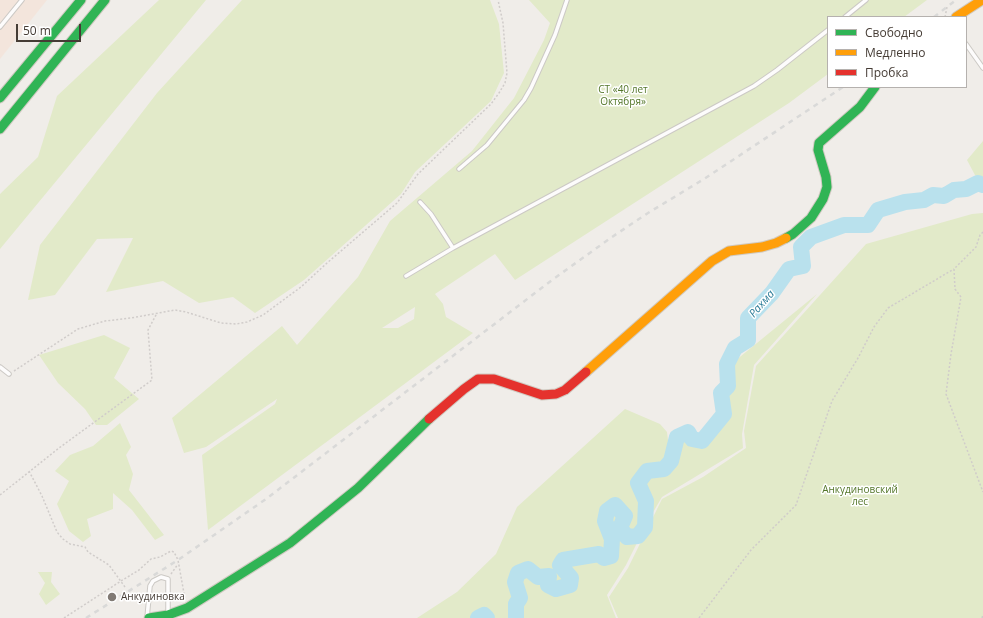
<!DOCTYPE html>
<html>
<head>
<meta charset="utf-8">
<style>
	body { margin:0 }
	#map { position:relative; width:983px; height:618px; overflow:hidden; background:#f0ede9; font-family:"Open Sans",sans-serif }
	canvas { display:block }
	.legend { position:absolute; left:827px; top:16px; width:140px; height:72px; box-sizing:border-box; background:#fff; border:1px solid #b5b1ae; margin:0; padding:5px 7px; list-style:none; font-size:12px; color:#453c35 }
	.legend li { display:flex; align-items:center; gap:8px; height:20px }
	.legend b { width:20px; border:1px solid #b5b1ae }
	.scale { position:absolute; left:16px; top:24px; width:65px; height:18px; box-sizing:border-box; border:2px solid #453c35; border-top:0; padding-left:5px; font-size:12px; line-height:14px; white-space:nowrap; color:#453c35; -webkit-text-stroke:3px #fff; paint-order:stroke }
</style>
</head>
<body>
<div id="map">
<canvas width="983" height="618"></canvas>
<ul class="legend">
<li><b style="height:5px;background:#30b455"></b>Свободно</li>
<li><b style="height:5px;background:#ff9f0a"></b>Медленно</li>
<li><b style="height:5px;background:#e5322d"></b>Пробка</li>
</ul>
<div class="scale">50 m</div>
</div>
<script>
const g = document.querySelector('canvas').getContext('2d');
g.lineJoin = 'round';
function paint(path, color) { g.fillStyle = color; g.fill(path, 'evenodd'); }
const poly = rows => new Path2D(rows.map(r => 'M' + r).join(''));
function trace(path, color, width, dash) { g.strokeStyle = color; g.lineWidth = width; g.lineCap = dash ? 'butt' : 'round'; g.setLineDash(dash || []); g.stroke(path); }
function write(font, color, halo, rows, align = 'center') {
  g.font = font + ' "Open Sans",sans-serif'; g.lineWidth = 3; g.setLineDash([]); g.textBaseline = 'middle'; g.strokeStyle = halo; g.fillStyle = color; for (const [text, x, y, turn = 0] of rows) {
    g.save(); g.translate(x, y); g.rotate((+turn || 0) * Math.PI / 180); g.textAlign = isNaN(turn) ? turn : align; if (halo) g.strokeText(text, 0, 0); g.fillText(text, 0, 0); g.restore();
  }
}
paint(poly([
	[0,0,47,0,0,59]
]), '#f3e5dc');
paint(poly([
	[159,0,206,0,0,249,0,194,38,157,57,96],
	[242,0,490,0,499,24,504,73,491,101,415,172,401,194,304,280,255,313,233,297,199,303,163,281,106,292,133,238,97,239,55,295,28,300,40,245,157,93],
	[529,0,927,0,904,17,828,17,828,74,789,103,515,280,495,254,435,294,443,304,446,317,473,333,208,530,202,455,275,404,277,399,206,447,184,453,172,418,282,326,297,345,358,277,390,221,472,151,514,98,544,40,550,23],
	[415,307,414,319,398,328,382,328],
	[983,141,983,180,976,177,967,160],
	[983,213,983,618,618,618,609,597,628,568,662,499,703,477,746,448,744,431,756,366,866,244,972,214],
	[817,294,754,365,742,434,743,448,662,497,648,521,649,496,643,482,649,474,666,471,676,461,680,441,687,436,692,442,703,444,728,415,725,394,731,386,730,365],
	[104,335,130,348,114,378,139,399,107,425,96,425,85,409,58,383,39,355],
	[625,409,660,424,667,432,670,456,662,465,643,468,633,482,643,504,639,527,630,531,625,526,629,514,615,501,604,510,601,520,608,541,605,552,601,550,562,558,557,566,566,582,552,581,551,573,540,573,529,566,519,569,512,576,516,598,512,604,512,618,492,618,485,611,472,618,417,618,457,592,496,554,517,507],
	[120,423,131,447,126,455,133,474,129,490,164,535,155,540,132,510,113,493,113,509,87,519,91,536,83,542,69,531,57,504,69,481,55,471,70,455,93,446],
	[613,515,619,517,616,532,627,542,638,541,626,565,607,595,616,618,519,618,520,605,523,596,520,578,528,574,536,580,544,579,545,588,554,592,572,589,575,581,566,564,597,558,602,562,612,560,616,544,611,523],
	[38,572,52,572,51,582,60,594,46,605,39,594,45,583]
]), '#e2eac9');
trace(poly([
	[478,618,484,615,487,618],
	[516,618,516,604,520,598,515,582,518,573,528,569,538,577,549,576,548,585,556,589,570,585,571,578,560,565,563,560,599,554,604,558,611,556,612,539,605,521,607,511,615,505,625,516,620,528,627,537,638,536,645,527,646,501,638,483,647,471,664,469,671,461,677,437,688,432,692,439,702,441,724,414,721,393,728,386,727,364,735,348,748,340,748,318,772,293,789,269,803,266,801,247,811,237,844,225,868,225,878,210,905,202,924,200,933,195,944,196,954,190,966,189,978,183,983,185]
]), '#b9e1ed', 16);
const lane = poly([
	[845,17,866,0],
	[0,27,22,0],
	[966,44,983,68],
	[459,169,487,145,524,100,531,88,555,35,567,0],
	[420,202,431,214,453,248],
	[406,276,453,248,754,86,777,70,828,30],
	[0,367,9,374],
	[147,618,150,586,153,581,161,577,168,579,168,614]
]);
const fast = poly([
	[0,98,81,0],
	[0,129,105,0],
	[786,238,793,234,811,218,823,199,827,187,826,177,818,150,819,143,860,107,875,87],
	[149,618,168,615,187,608,290,543,358,488,429,419]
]);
const slow = poly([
	[956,17,982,0],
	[586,372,712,261,729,251,762,247,776,243,786,238]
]);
const jam = poly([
	[429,419,464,389,478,379,494,379,542,395,556,394,565,390,586,372]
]);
trace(lane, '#ccc9c5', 5.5);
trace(fast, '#d0cac1', 11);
trace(slow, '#d0cac1', 11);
trace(jam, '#d0cac1', 11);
trace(poly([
	[945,17,947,7],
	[983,232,980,235,976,247,954,269,955,289,961,297,951,354,946,394,983,492],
	[14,371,78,329,105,321,131,318,175,310,186,312,221,323,236,324,247,322,263,315,301,287,327,263,397,203,418,174,491,104,499,93,505,83,507,73,503,23,498,0],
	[29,471,42,496,57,532,63,539,70,544,85,547,88,552,109,565,125,587],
	[0,495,59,448,152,380,148,330,157,313],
	[171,574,178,564],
	[64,618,121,581,139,570,151,559,160,557,171,551,174,552,178,560,185,599],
	[699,618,751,550,796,505,832,401,858,358,874,327,888,308,954,269],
	[982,618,983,615]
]), '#d0ccca', 1.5, [2, 2]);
trace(lane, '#fdfcfc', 3.5);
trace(fast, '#30b455', 9);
trace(slow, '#ff9f0a', 9);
trace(jam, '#e5322d', 9);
trace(poly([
	[934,17,956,0],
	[86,618,178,560,266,499,552,280,612,237,648,213,704,179,843,87]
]), '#d9d9d8', 2.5, [5, 5]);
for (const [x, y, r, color] of [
	[112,597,5,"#817a74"]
]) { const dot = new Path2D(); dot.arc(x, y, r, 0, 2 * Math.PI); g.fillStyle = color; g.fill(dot); trace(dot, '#fff', 1.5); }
write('10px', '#537629', '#fff', [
	["СТ «40 лет",623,90],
	["Октября»",623,102],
	["Анкудиновский",860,490],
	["лес",860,502]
]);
write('10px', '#453c35', '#fff', [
	["Анкудиновка",121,597]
], 'left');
write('italic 11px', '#2b7c97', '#fff', [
	["Рахма",762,304,-49]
]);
</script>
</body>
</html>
